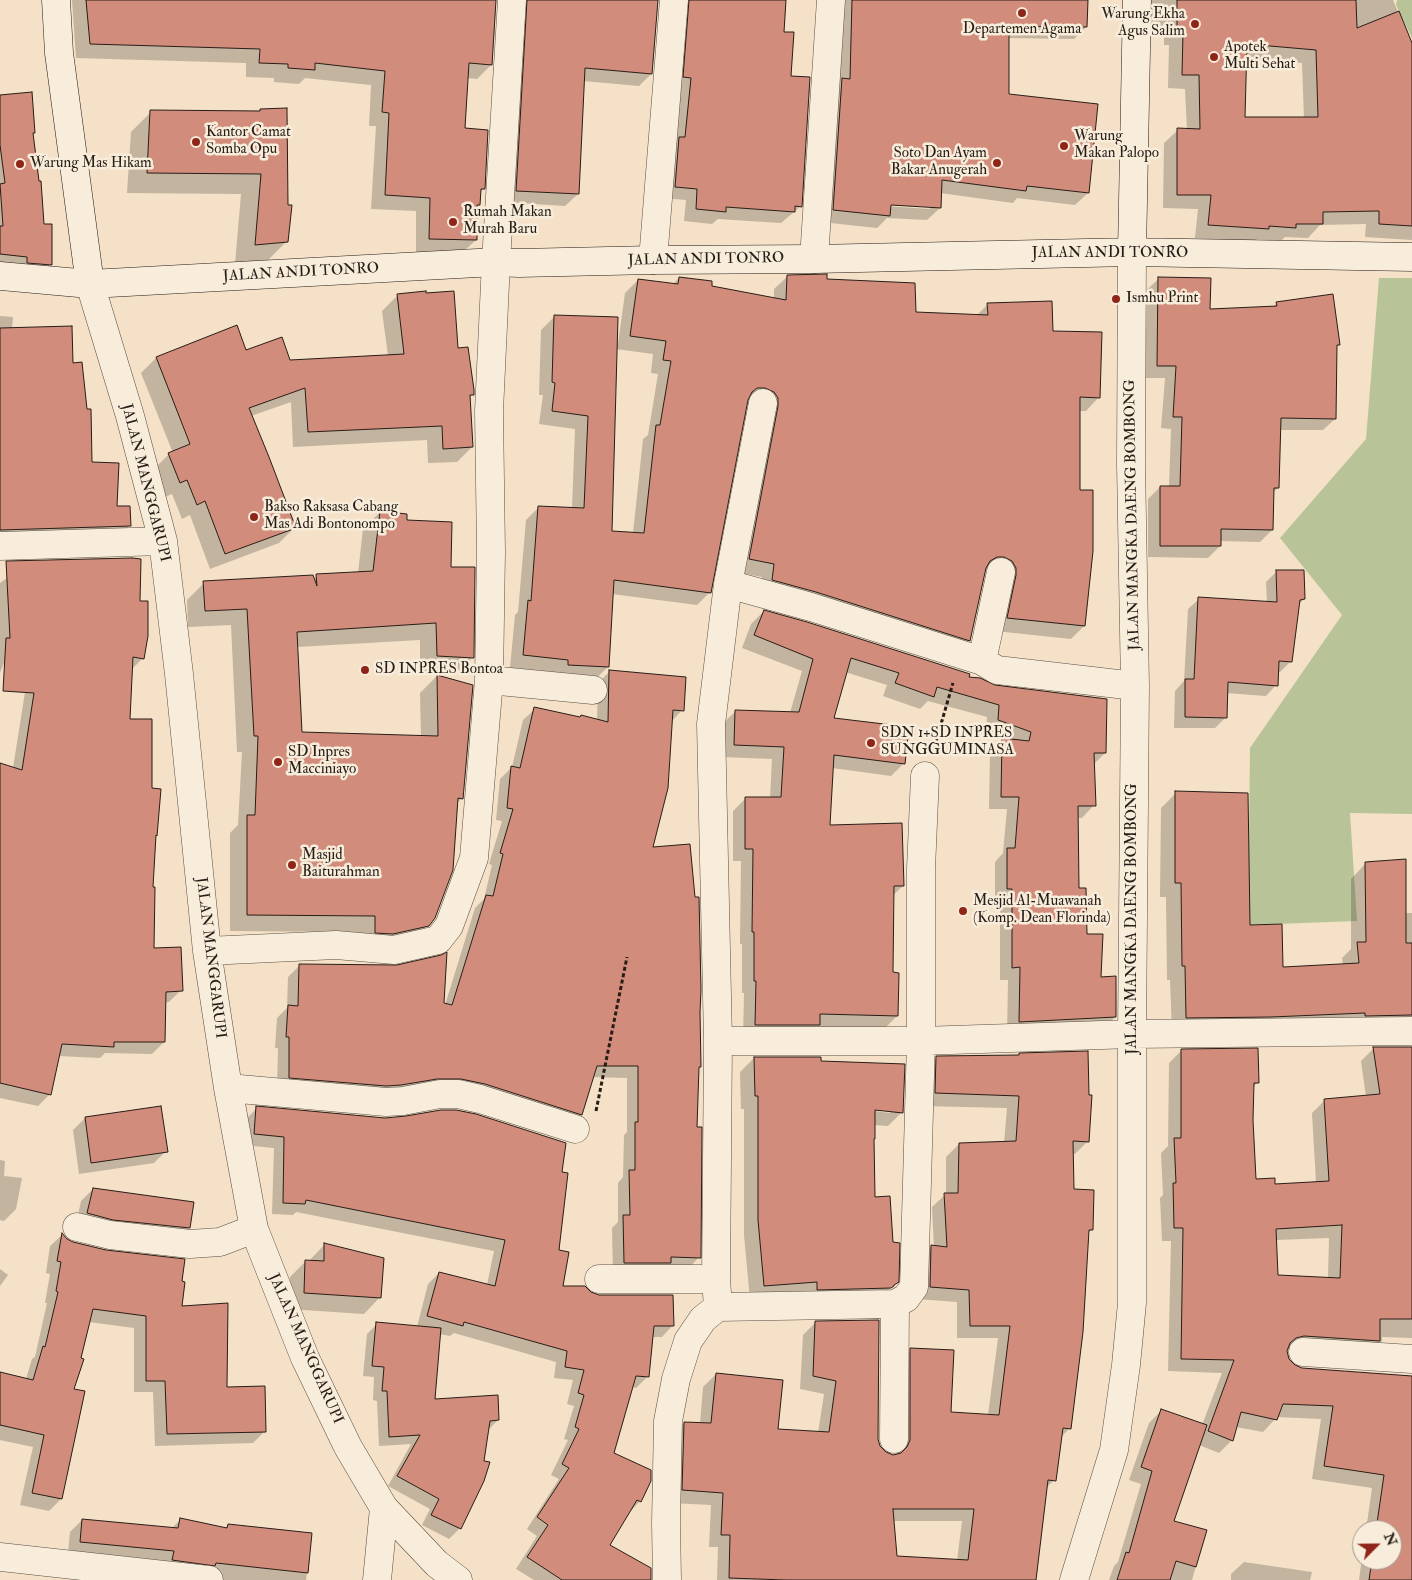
<!DOCTYPE html>
<html>
<head>
<meta charset="utf-8">
<style>
	body { margin:0 }
	#map { position:relative; width:1412px; height:1580px; overflow:hidden; background:#f4e1c7; font-family:"IM FELL Double Pica",serif }
	canvas { display:block }
	.north { position:absolute; left:1352px; top:1520px; width:50px; height:50px; box-sizing:border-box; background:#f8ecdb; border:1px solid #a4998d; border-radius:50%; rotate:67deg; font-size:14px; font-weight:700; line-height:20px; text-align:center; color:#271d17 }
	.north::after { content:''; display:block; margin:auto; width:18px; height:22px; background:#8f2418; clip-path:polygon(50% 0,100% 100%,50% 72%,0 100%) }
</style>
</head>
<body>
<div id="map">
<canvas width="1412" height="1580"></canvas>
<div class="north">N</div>
</div>
<script>
const g = document.querySelector('canvas').getContext('2d');
g.lineJoin = 'round';
function paint(path, color) { g.fillStyle = color; g.fill(path, 'evenodd'); }
const poly = rows => new Path2D(rows.map(r => 'M' + r).join(''));
function trace(path, color, width, dash) { g.strokeStyle = color; g.lineWidth = width; g.lineCap = dash ? 'butt' : 'round'; g.setLineDash(dash || []); g.stroke(path); }
function write(font, color, halo, rows, align = 'center') {
  g.font = font + ' "IM FELL Double Pica",serif'; g.lineWidth = 5; g.setLineDash([]); g.textBaseline = 'middle'; g.strokeStyle = halo; g.fillStyle = color; for (const [text, x, y, turn = 0] of rows) {
    g.save(); g.translate(x, y); g.rotate((+turn || 0) * Math.PI / 180); g.textAlign = isNaN(turn) ? turn : align; if (halo) g.strokeText(text, 0, 0); g.fillText(text, 0, 0); g.restore();
  }
}
paint(poly([
	[1397,0,1412,0,1412,38,1396,5],
	[1379,278,1412,278,1412,814,1350,813,1357,921,1248,925,1250,748,1342,615,1280,538,1366,439]
]), '#b9c398');
paint(poly([
	[72,0,495,0,491,65,477,79,467,78,464,130,484,188,480,192,479,205,476,207,476,240,461,254,416,253,416,211,371,209,376,126,369,126,371,85,305,78,299,84,274,82,274,78,246,77,246,63,76,58],
	[515,0,657,0,651,74,639,86,583,81,578,194,565,206,504,202],
	[672,0,784,0,782,33,789,77,801,206,781,223,718,219,712,224,684,221,686,200,663,198],
	[837,0,1086,0,1086,27,1074,39,1008,38,1008,95,1088,193,1075,205,1017,198,1013,203,940,193,940,208,927,220,887,218,877,228,821,222],
	[885,204,930,206,930,209,885,206],
	[1135,0,1393,0,1412,46,1412,240,1365,237,1366,224,1320,225,1308,238,1285,237,1281,241,1257,239,1254,242,1195,238,1198,209,1163,208,1164,143,1178,130,1187,130,1185,89,1168,88,1169,45,1164,45,1164,34,1139,34],
	[1245,59,1302,63,1304,119,1244,118],
	[0,96,34,132,32,134,43,226,51,264,37,278,0,269],
	[260,110,286,242,266,262,235,264,241,194,127,193,131,132,151,112,258,112],
	[788,276,826,280,915,313,976,316,988,304,1052,333,1099,397,1086,411,1079,411,1079,491,1084,626,1071,639,995,631,990,570,984,570,969,640,956,654,759,593,762,577,736,572,752,400,746,401,710,592,697,605,612,594,608,667,594,680,555,673,510,668,515,615,518,612,526,520,539,507,572,509,575,429,539,424,543,395,539,395,541,330,554,317,618,344,625,293,638,280,672,285,679,278,710,287,774,299,774,289],
	[616,349,653,354,651,373,658,374,648,435,643,439,633,533,611,532],
	[1159,278,1209,311,1272,308,1277,303,1338,344,1336,347,1335,419,1323,430,1280,430,1278,488,1272,493,1272,530,1260,542,1220,541,1220,546,1208,558,1148,557,1148,499,1160,487,1169,487,1171,429,1161,428,1165,378,1145,378,1147,290],
	[397,296,457,349,473,394,469,398,472,447,457,462,428,463,427,440,293,447,291,402,251,416,294,528,279,543,210,569,190,515,182,519,172,494,165,497,154,469,169,454,173,453,141,373,156,358,236,327,246,351,289,361,388,356,382,311],
	[0,316,13,317,12,329,72,364,90,463,116,508,129,526,118,537,0,540],
	[380,512,405,521,450,568,472,658,455,675,420,672,420,640,297,647,301,733,421,737,420,693,437,676,462,798,456,804,428,925,411,943,359,949,358,932,230,931,230,833,238,825,242,752,237,752,231,625,188,627,187,600,204,583,313,579,317,576,358,573,363,529],
	[1276,572,1304,599,1298,605,1290,662,1280,672,1277,672,1276,685,1266,696,1226,693,1226,717,1215,728,1174,728,1175,691,1184,681,1188,609,1199,599,1267,603,1266,582],
	[7,578,36,579,0,673,0,583],
	[41,591,138,602,143,658,131,670,128,720,151,789,156,835,154,837,152,888,153,950,181,990,169,1002,164,1003,164,1042,152,1054,105,1053,100,1058,58,1056,50,1094,38,1106,0,1098,0,764,13,768],
	[764,611,968,678,1105,753,1093,765,1094,805,1082,818,1077,818,1077,890,1086,935,1100,978,1115,1017,1102,1030,1007,1034,1008,980,1000,980,1000,901,995,901,995,862,1003,853,1007,809,989,809,990,752,1003,738,986,732,987,717,928,701,920,709,883,696,887,685,845,672,832,719,904,763,891,776,832,768,829,826,903,886,892,896,892,974,897,1016,884,1029,817,1027,806,1037,743,1037,744,993,742,993,742,944,740,944,741,861,733,861,733,811,746,798,770,799,772,759,722,757,723,723,736,711,790,713,802,671,742,648,751,624],
	[609,672,682,710,671,722,652,848,698,1068,696,1128,699,1257,688,1269,613,1275,612,1228,618,1222,618,1183,623,1177,624,1135,627,1132,627,1078,592,1077,581,1115,569,1126,473,1095,277,1089,278,1048,275,1048,277,1018,287,1008,288,977,299,966,445,1005,475,908,484,899,492,865,489,864,502,821,496,820,500,779,512,767,523,720,535,709,597,721,598,683],
	[1176,793,1249,926,1282,968,1343,965,1342,958,1351,949,1351,879,1366,863,1405,913,1412,913,1412,1033,1172,1032,1170,980,1167,980,1166,897,1160,897,1161,808],
	[1374,1048,1412,1048,1412,1338,1382,1337,1382,1341,1369,1354,1287,1350,1288,1360,1293,1366,1302,1369,1412,1377,1412,1580,1359,1580,1362,1557,1362,1560,1392,1560,1392,1530,1366,1530,1372,1488,1312,1479,1321,1419,1277,1417,1263,1432,1236,1427,1232,1440,1219,1453,1199,1445,1173,1521,1206,1531,1192,1580,1109,1580,1114,1566,1118,1562,1141,1484,1129,1480,1149,1423,1162,1410,1202,1425,1222,1373,1168,1371,1171,1241,1162,1241,1160,1198,1163,1195,1161,1153,1168,1146,1169,1063,1182,1050,1258,1082,1253,1087,1252,1120,1255,1180,1274,1186,1316,1183,1312,1113,1325,1100,1366,1097,1361,1061],
	[1329,1238,1328,1278,1277,1276,1276,1240],
	[1019,1055,1088,1141,1075,1154,1072,1154,1073,1190,1091,1230,1088,1233,1069,1429,1060,1438,1054,1480,1045,1489,1034,1580,717,1580,718,1547,709,1547,711,1505,670,1503,671,1436,684,1423,700,1424,703,1387,716,1374,777,1430,818,1433,824,1394,800,1389,803,1335,816,1322,877,1439,879,1447,885,1453,893,1456,897,1453,898,1362,911,1350,950,1413,988,1415,998,1338,957,1338,957,1302,917,1299,919,1259,931,1247,934,1247,932,1207,946,1194,946,1157,959,1144,1004,1143,1007,1108,923,1106,924,1070,937,1057,1017,1057],
	[893,1521,962,1521,957,1561,896,1557],
	[754,1058,819,1062,902,1112,888,1126,874,1125,874,1198,893,1285,879,1300,750,1300,744,1235,744,1109,741,1109,740,1072],
	[869,1108,890,1110,890,1113,868,1110],
	[257,1108,560,1173,557,1251,561,1288,590,1293,673,1325,662,1337,652,1337,648,1376,636,1388,632,1387,613,1454,640,1501,629,1513,609,1546,648,1580,534,1580,516,1569,537,1536,527,1529,559,1479,551,1475,568,1440,564,1439,574,1406,567,1404,573,1380,554,1378,556,1362,454,1333,450,1336,439,1334,434,1400,498,1420,488,1430,483,1462,483,1481,459,1529,449,1539,422,1525,430,1509,388,1486,411,1444,379,1446,377,1401,373,1400,374,1377,363,1376,367,1334,377,1324,417,1327,428,1284,439,1273,487,1285,494,1251,296,1212,293,1215,272,1214,274,1148,243,1145,246,1119],
	[85,1118,166,1151,154,1163,79,1174,73,1130],
	[0,1160,5,1161,4,1176,22,1178,16,1209,4,1221,0,1220],
	[93,1189,189,1228,176,1240,76,1225,81,1201],
	[62,1235,66,1240,180,1282,180,1308,226,1388,265,1431,253,1443,155,1446,153,1392,134,1392,134,1328,89,1322,73,1390,61,1499,49,1511,20,1505,33,1447,0,1440,0,1374,26,1379,32,1359,35,1357,47,1303,45,1303,50,1274,46,1273,50,1246],
	[325,1244,380,1297,364,1314,288,1309,290,1277,306,1261,309,1261],
	[0,1269,8,1275,0,1286],
	[82,1520,172,1528,180,1520,225,1528,228,1525,311,1534,306,1580,207,1580,68,1553,70,1532],
	[1244,1562,1312,1572,1310,1580,1231,1580,1231,1574]
]), '#0003');
const building = poly([
	[86,0,496,0,492,65,469,63,465,128,488,130,485,189,481,189,480,205,477,205,477,240,429,239,430,198,385,195,389,113,382,112,385,71,315,63,315,70,288,68,288,64,259,63,260,49,90,44,86,0],
	[527,0,658,0,652,74,585,68,579,194,516,191,527,0],
	[689,0,786,0,784,32,794,32,791,76,810,77,802,207,795,206,795,212,726,207,726,212,696,209,697,189,675,187,679,137,685,137,691,78,683,77,689,0],
	[852,0,1088,0,1087,27,1009,26,1009,94,1098,104,1089,193,1027,186,1026,191,942,180,941,208,891,205,890,216,833,210,842,78,850,79,852,0],
	[1177,0,1356,0,1357,28,1399,11,1412,43,1412,226,1379,224,1379,211,1323,212,1323,224,1296,224,1296,228,1269,226,1269,229,1208,225,1211,195,1177,195,1177,128,1200,129,1199,75,1182,75,1183,32,1177,32,1177,0],
	[1247,44,1316,50,1318,117,1245,117,1247,44],
	[32,92,35,133,33,133,39,181,41,181,44,224,52,224,52,265,27,263,27,257,0,254,0,226,3,226,0,184,5,183,0,145,0,95,32,92],
	[287,108,288,205,292,205,288,242,255,245,261,174,147,173,150,110,260,111,260,109,287,108],
	[827,274,827,279,915,283,916,312,988,315,987,303,1052,301,1053,331,1102,332,1100,398,1080,397,1080,490,1093,490,1093,551,1085,626,1007,618,1016,575,1016,568,1012,561,1004,557,997,557,990,561,986,568,970,641,816,592,772,580,774,564,749,559,778,406,778,398,774,392,765,388,757,388,752,392,748,400,711,593,614,580,609,667,568,665,568,660,523,655,528,600,531,601,538,506,584,508,588,416,552,411,555,383,552,382,554,315,618,317,612,531,644,533,656,425,660,425,671,361,663,360,666,341,630,336,638,279,678,284,679,277,712,281,712,286,786,300,787,275,827,274],
	[1158,277,1211,278,1210,309,1277,306,1276,302,1333,294,1340,345,1337,345,1336,419,1281,418,1279,488,1274,488,1273,530,1221,529,1221,546,1160,546,1160,486,1180,486,1182,417,1173,417,1176,366,1157,366,1158,277],
	[426,291,426,293,454,291,458,348,468,347,474,390,474,395,470,395,473,447,443,449,442,426,308,432,305,388,249,408,269,457,296,528,225,554,205,501,197,505,187,480,180,483,168,453,190,444,156,357,237,325,246,350,282,337,290,360,404,354,397,294,426,291],
	[72,326,73,363,82,362,87,409,91,409,92,462,119,463,117,506,130,506,131,526,0,530,0,328,72,326],
	[380,511,407,514,407,520,452,522,451,567,475,567,474,658,437,656,436,623,297,632,302,732,438,736,437,675,473,685,463,799,458,798,453,870,435,918,429,926,393,934,375,933,375,916,247,915,247,815,255,815,258,736,254,736,247,609,205,611,203,581,313,575,317,586,316,574,373,571,380,511],
	[132,558,141,559,140,601,148,601,148,636,144,659,133,657,130,719,152,719,152,788,161,789,157,836,156,835,153,887,155,887,154,948,181,947,183,991,166,992,165,1042,114,1042,114,1047,62,1044,51,1095,0,1083,0,763,22,770,34,693,3,691,6,638,10,638,6,561,132,558],
	[1276,570,1304,570,1305,599,1300,600,1292,662,1279,661,1278,686,1228,682,1227,718,1185,717,1185,679,1194,679,1198,597,1277,602,1276,570],
	[764,610,807,622,970,674,969,677,980,678,995,685,1107,699,1106,753,1094,753,1096,806,1078,806,1079,888,1086,888,1087,934,1103,934,1101,977,1116,976,1116,1017,1019,1022,1020,967,1012,968,1012,889,1007,889,1007,848,1015,848,1019,797,1001,797,1002,738,1029,741,1031,732,998,720,999,705,937,687,934,697,895,683,899,673,851,658,834,718,909,727,905,764,834,755,830,825,902,823,904,886,894,886,893,972,899,973,898,1016,820,1014,820,1025,755,1025,756,981,754,981,754,932,752,932,753,849,745,849,745,797,781,797,784,747,734,745,735,710,799,712,813,659,754,635,764,610],
	[609,670,686,677,684,711,673,710,668,788,653,847,690,844,695,897,699,897,701,990,700,1012,701,1067,699,1067,697,1127,702,1127,701,1258,671,1257,671,1263,624,1263,623,1215,630,1215,629,1170,635,1170,635,1122,638,1122,638,1066,597,1066,582,1115,485,1084,461,1079,437,1079,401,1085,386,1086,289,1078,289,1037,286,1037,288,1005,298,1006,299,964,397,965,441,955,447,952,444,1003,452,1005,486,895,493,896,503,854,500,853,513,809,507,808,511,766,520,768,534,707,580,717,581,715,608,722,609,670],
	[1175,791,1248,793,1250,925,1282,924,1283,967,1359,963,1357,942,1366,942,1365,862,1406,859,1406,943,1412,943,1412,1015,1365,1016,1365,1013,1271,1017,1186,1018,1185,966,1182,966,1181,883,1175,883,1175,791],
	[1373,1047,1412,1047,1412,1319,1380,1319,1380,1341,1304,1336,1296,1338,1290,1343,1287,1351,1289,1359,1295,1365,1302,1368,1412,1376,1412,1580,1369,1580,1372,1560,1392,1560,1392,1530,1376,1530,1384,1475,1324,1466,1333,1406,1283,1404,1277,1420,1241,1412,1233,1441,1208,1431,1234,1360,1181,1359,1183,1228,1174,1228,1173,1183,1176,1183,1174,1138,1181,1138,1181,1049,1258,1048,1259,1083,1254,1083,1253,1120,1256,1179,1275,1178,1275,1184,1329,1181,1324,1099,1380,1094,1373,1047],
	[1342,1225,1340,1278,1278,1275,1276,1229,1342,1225],
	[1088,1051,1089,1095,1092,1095,1089,1142,1073,1141,1074,1189,1094,1190,1093,1230,1089,1230,1083,1332,1071,1429,1063,1428,1056,1481,1048,1480,1036,1580,786,1580,729,1578,730,1535,721,1535,723,1493,682,1490,684,1422,711,1423,716,1373,783,1380,778,1429,829,1432,836,1381,813,1376,815,1321,879,1320,878,1439,880,1446,886,1452,893,1455,901,1453,907,1447,910,1440,910,1348,954,1350,951,1412,999,1415,1010,1326,970,1326,969,1290,930,1287,931,1245,947,1247,944,1193,958,1193,959,1143,1016,1141,1019,1096,935,1093,936,1056,1019,1055,1019,1053,1088,1051],
	[893,1509,974,1509,968,1560,897,1556,893,1509],
	[754,1057,821,1057,821,1061,905,1064,903,1113,875,1110,875,1139,874,1139,875,1197,890,1196,893,1242,900,1243,899,1282,894,1285,894,1286,891,1288,817,1290,817,1282,764,1286,758,1220,758,1096,755,1096,754,1057],
	[161,1106,168,1152,91,1163,85,1117,161,1106],
	[256,1106,385,1118,406,1116,441,1110,456,1110,476,1114,566,1143,562,1172,568,1173,559,1250,569,1252,563,1286,585,1286,591,1292,599,1295,673,1295,674,1326,654,1326,649,1377,636,1376,614,1453,651,1470,651,1481,641,1502,637,1500,610,1545,651,1568,651,1580,562,1580,527,1557,548,1525,537,1517,569,1468,562,1464,579,1429,575,1427,584,1395,578,1393,584,1370,565,1367,567,1351,464,1322,463,1326,427,1316,439,1272,495,1286,505,1240,306,1200,305,1204,283,1203,284,1137,254,1134,256,1106],
	[93,1188,194,1202,190,1228,113,1220,87,1213,93,1188],
	[62,1233,67,1239,73,1242,106,1250,185,1259,182,1281,185,1282,182,1306,228,1303,227,1387,265,1386,266,1432,167,1434,165,1381,146,1381,146,1316,93,1309,81,1358,84,1359,74,1389,85,1391,62,1499,32,1493,44,1435,0,1425,0,1372,33,1380,43,1346,45,1347,58,1292,56,1291,61,1262,57,1261,62,1233],
	[324,1243,384,1258,381,1298,304,1293,305,1260,324,1261,324,1243],
	[376,1322,441,1328,435,1399,498,1395,499,1420,490,1421,484,1461,490,1462,484,1481,461,1529,431,1515,439,1499,397,1476,420,1435,389,1437,387,1391,382,1391,384,1367,372,1366,376,1322],
	[1161,1409,1207,1425,1174,1521,1207,1530,1196,1567,1176,1561,1170,1580,1117,1580,1126,1552,1129,1553,1152,1471,1141,1467,1161,1409],
	[180,1518,227,1528,228,1524,312,1533,308,1573,216,1563,215,1566,172,1560,174,1551,80,1542,82,1519,178,1528,180,1518]
]);
paint(building, '#d28c7b');
trace(building, '#271d17', 1);
const street = poly([
	[814,259,831,0],
	[653,260,674,0],
	[90,284,130,416,163,541,179,674,207,951,228,1088,254,1229,305,1358,348,1447,384,1508,437,1564,458,1580],
	[0,546,163,541],
	[728,584,811,607,982,661,997,670,1135,686],
	[982,661,1001,572],
	[489,680,593,690],
	[207,951,336,945,394,950,438,940,449,926,474,858,489,680,491,552,489,411,496,262,512,0],
	[718,1041,921,1041,1132,1034,1412,1031],
	[228,1088,386,1102,403,1101,440,1094,458,1094,480,1099,575,1129],
	[77,1227,110,1235,190,1244,220,1242,254,1229],
	[599,1279,716,1279],
	[718,1307,895,1304,906,1298,914,1287,921,1041,921,869,925,776],
	[1303,1352,1412,1359],
	[894,1439,895,1304],
	[0,1557,209,1580],
	[377,1580,384,1508],
	[667,1580,666,1523,668,1421,676,1379,688,1341,703,1319,718,1307,716,1279,718,1041,711,724,728,584,763,403],
	[1074,1580,1114,1450,1126,1365,1132,1303,1132,1034,1135,686,1131,464,1132,252]
]);
const secondary = poly([
	[56,0,59,53,90,284],
	[1132,252,1137,0],
	[0,276,90,284,496,262,519,263,653,260,814,259,1132,252,1412,257]
]);
trace(street, '#5a4e43', 29);
trace(secondary, '#271d17', 29);
trace(poly([
	[934,748,953,683],
	[596,1111,627,957]
]), '#271d17', 3, [4, 2.5]);
trace(street, '#f8ecdb', 28);
trace(secondary, '#f8ecdb', 28);
for (const [x, y, r, color] of [
	[1022,13,5,"#8f2418"],
	[1195,24,5,"#8f2418"],
	[1214,57,5,"#8f2418"],
	[196,142,5,"#8f2418"],
	[1064,146,5,"#8f2418"],
	[997,163,5,"#8f2418"],
	[20,164,5,"#8f2418"],
	[453,222,5,"#8f2418"],
	[1116,299,5,"#8f2418"],
	[254,517,5,"#8f2418"],
	[365,670,5,"#8f2418"],
	[871,743,5,"#8f2418"],
	[278,762,5,"#8f2418"],
	[292,865,5,"#8f2418"],
	[963,911,5,"#8f2418"]
]) { const dot = new Path2D(); dot.arc(x, y, r, 0, 2 * Math.PI); g.fillStyle = color; g.fill(dot); trace(dot, '#f8ecdb', 2); }
write('15px', '#271d17', '#f8ecdb', [
	["Warung Ekha",1185,15,"right"],
	["Agus Salim",1185,32,"right"],
	["Departemen Agama",1022,30,"center"],
	["Apotek",1224,48],
	["Multi Sehat",1224,65],
	["Kantor Camat",206,133],
	["Somba Opu",206,150],
	["Warung",1074,137],
	["Makan Palopo",1074,154],
	["Soto Dan Ayam",987,154,"right"],
	["Bakar Anugerah",987,171,"right"],
	["Warung Mas Hikam",30,164],
	["Rumah Makan",463,213],
	["Murah Baru",463,230],
	["Ismhu Print",1126,299],
	["Bakso Raksasa Cabang",264,508],
	["Mas Adi Bontonompo",264,525],
	["SD INPRES Bontoa",375,670],
	["SDN 1+SD INPRES",881,734],
	["SUNGGUMINASA",881,751],
	["SD Inpres",288,753],
	["Macciniayo",288,770],
	["Masjid",302,856],
	["Baiturahman",302,873],
	["Mesjid Al-Muawanah",973,902],
	["(Komp. Dean Florinda)",973,919]
], 'left');
write('15px', '#271d17', '#f8ecdb', [
	["JALAN ANDI TONRO",1110,254],
	["JALAN ANDI TONRO",706,260,-1],
	["JALAN ANDI TONRO",301,273,-3],
	["JALAN MANGGARUPI",145,483,76],
	["JALAN MANGKA DAENG BOMBONG",1133,515,-91],
	["JALAN MANGKA DAENG BOMBONG",1133,919,-90],
	["JALAN MANGGARUPI",210,958,83],
	["JALAN MANGGARUPI",305,1349,66]
]);
</script>
</body>
</html>
